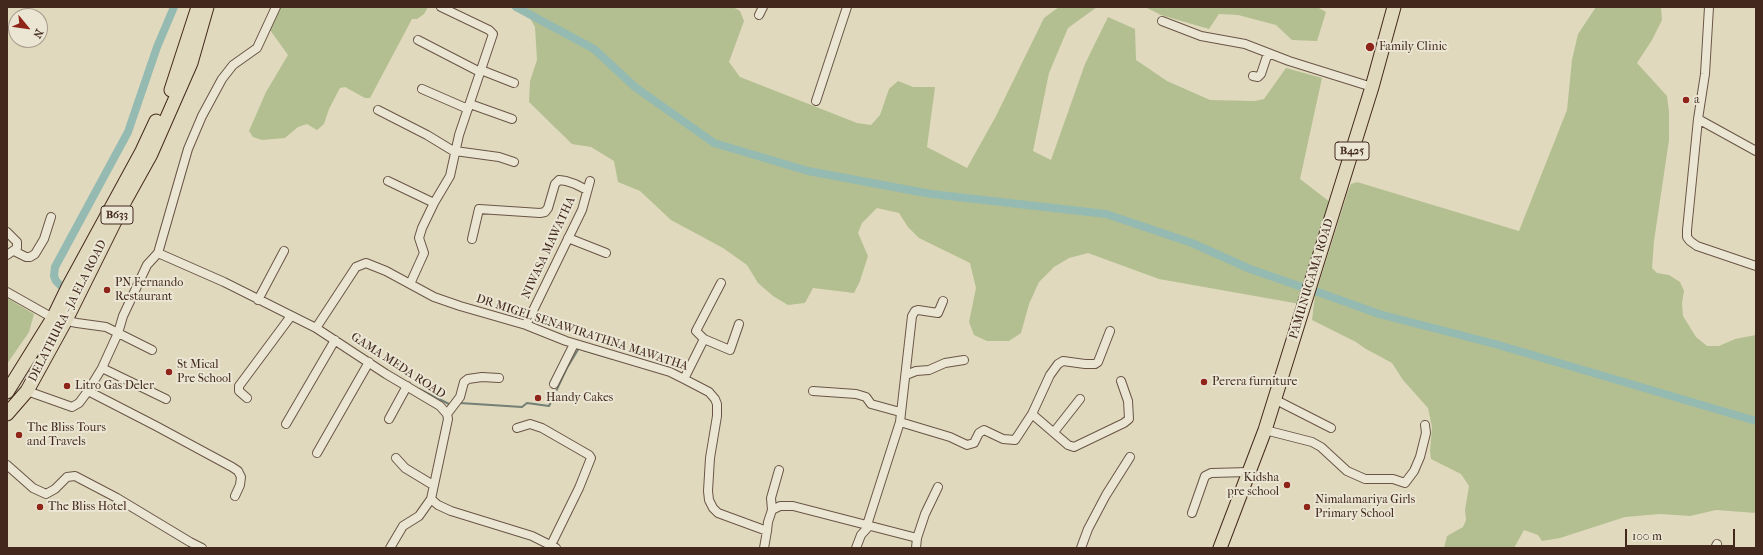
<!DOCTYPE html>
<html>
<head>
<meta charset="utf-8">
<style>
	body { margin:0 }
	#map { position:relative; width:1763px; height:555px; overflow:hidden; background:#e0d9bd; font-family:"IM FELL French Canon",serif }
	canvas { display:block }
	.frame { position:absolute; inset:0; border:8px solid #43291d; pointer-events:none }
	.north { position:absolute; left:8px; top:8px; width:40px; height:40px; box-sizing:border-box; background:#ebe6d4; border:1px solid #a89a8b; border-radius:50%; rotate:119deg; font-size:11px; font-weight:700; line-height:16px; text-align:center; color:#43291d }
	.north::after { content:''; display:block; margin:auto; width:14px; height:18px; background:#8f2418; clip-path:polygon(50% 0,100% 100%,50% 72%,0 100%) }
	.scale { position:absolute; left:1625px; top:529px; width:110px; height:18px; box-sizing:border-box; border:2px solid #43291d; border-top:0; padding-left:5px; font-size:12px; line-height:14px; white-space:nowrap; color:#43291d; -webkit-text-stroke:3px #ebe6d4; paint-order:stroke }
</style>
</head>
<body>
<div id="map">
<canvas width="1763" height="555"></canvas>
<div class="frame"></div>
<div class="north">N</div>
<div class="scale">100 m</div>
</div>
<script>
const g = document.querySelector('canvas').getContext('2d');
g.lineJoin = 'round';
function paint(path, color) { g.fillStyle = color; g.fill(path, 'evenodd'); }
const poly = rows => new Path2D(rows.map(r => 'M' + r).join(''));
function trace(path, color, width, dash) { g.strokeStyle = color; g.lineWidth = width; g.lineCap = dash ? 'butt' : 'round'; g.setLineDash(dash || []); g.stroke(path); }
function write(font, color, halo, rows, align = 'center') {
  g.font = font + ' "IM FELL French Canon",serif'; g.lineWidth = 4; g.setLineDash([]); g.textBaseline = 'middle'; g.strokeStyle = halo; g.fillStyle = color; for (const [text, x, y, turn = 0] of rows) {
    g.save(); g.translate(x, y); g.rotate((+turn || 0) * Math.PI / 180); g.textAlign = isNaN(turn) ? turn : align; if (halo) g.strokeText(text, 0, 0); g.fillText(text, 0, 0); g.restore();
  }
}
paint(poly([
	[278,7,428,7,424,14,417,19,412,19,370,98,365,98,345,87,340,88,329,109,324,124,317,130,307,124,298,127,285,138,262,140,253,137,249,131,266,92,288,55,270,30],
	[524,7,733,7,740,11,744,21,729,62,740,77,857,123,871,125,880,115,889,89,898,81,913,87,935,87,927,147,967,168,996,116,1044,18,1059,7,1097,7,1068,28,1049,73,1033,151,1051,160,1085,64,1108,17,1135,29,1136,60,1167,81,1210,100,1255,101,1264,99,1286,68,1322,78,1300,179,1330,202,1300,304,1159,279,1088,253,1069,258,1054,267,1039,282,1029,304,1021,333,1009,341,987,341,974,335,969,322,976,288,970,263,919,238,908,227,899,213,877,208,862,223,858,233,868,256,860,281,854,293,813,288,805,303,788,305,773,296,758,283,747,265,723,248,671,220,640,191,618,182,614,161,591,147,572,144,529,102,530,81,537,60,535,27],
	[1145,7,1317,7,1326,12,1317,41,1292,40,1276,25,1238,15,1219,14,1209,29,1161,15],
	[1596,7,1661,7,1662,20,1652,40,1637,63,1667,96,1669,112,1669,140,1654,241,1652,268,1657,273,1669,275,1680,282,1684,291,1682,303,1683,316,1696,337,1707,346,1719,346,1735,339,1756,335,1756,513,1716,510,1690,516,1660,514,1625,517,1560,538,1542,541,1538,535,1524,530,1514,548,1444,548,1447,536,1463,527,1466,520,1465,510,1469,486,1461,474,1431,459,1430,451,1432,427,1428,408,1403,380,1392,363,1366,349,1356,342,1312,320,1315,296,1348,191,1351,184,1357,182,1519,231,1567,110,1572,60,1578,34],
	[7,298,34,314,29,332,7,364]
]), '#b3bf90');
trace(poly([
	[583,350,613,359],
	[419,389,451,405],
	[460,403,522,407,527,403,549,406,567,368,579,348]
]), '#748076', 2);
trace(poly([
	[516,7,594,49,635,87,714,143,808,171,931,194,1106,214,1192,243,1250,269,1302,287],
	[61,286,56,281,54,276,55,267,128,132,157,47,174,7],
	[1315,291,1379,314,1495,344,1756,421]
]), '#94bab2', 8);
const minor = poly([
	[1709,7,1705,74,1698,119,1687,230,1687,237,1690,241,1697,246,1756,266],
	[759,15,763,7],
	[1162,21,1201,36,1245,44,1289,61,1372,87],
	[418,40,480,72],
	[481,70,514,83],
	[1253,76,1258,77,1261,74,1268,53],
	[422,89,468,109],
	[816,101,847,7],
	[470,104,512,119],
	[378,110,427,135,455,152],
	[1698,119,1756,151],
	[455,151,499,157,514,162],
	[388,181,434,203],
	[7,232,17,242,17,248,7,255],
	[568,238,606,253],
	[472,239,479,209,540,213,545,212,548,208,555,184,559,180,566,181,575,184,587,190],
	[14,251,26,257,30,257,35,254,44,239,51,217],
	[158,253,224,282,316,328,386,374,440,406,447,414,448,419,431,499,438,505,451,511,532,536,556,548],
	[721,283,696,331,704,339,730,350,739,324],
	[410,284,424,253,419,238,422,228,434,203,450,176,459,135,493,34,489,30,441,7],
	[7,292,53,318,77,323,106,327,118,333,123,316,147,265,158,253,188,149,202,116,222,79,233,65,257,48,276,7],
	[258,300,284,251],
	[526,325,582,210,590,181],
	[316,328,356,267,366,263,386,271,434,297,460,306,526,325,566,341,670,372,684,379,709,392,715,399,717,404,717,416,710,458,708,491,709,500,713,508,718,513,767,531,764,548],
	[102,368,166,399],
	[906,375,916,371,929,370,945,363,964,360],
	[684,379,704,339],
	[554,384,574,344],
	[27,391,72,407,79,403,88,391,102,368,118,333,152,350],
	[88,391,156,426,232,467,238,471,241,477,240,485,235,496],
	[813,391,856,394,866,397,871,404,900,412],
	[247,398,239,391,239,386,291,316],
	[1274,399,1331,428],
	[447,414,460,397,464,382,468,379,482,377,499,378],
	[1032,414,1068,445,1074,447,1124,423,1129,419,1128,401,1121,381],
	[389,419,407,386],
	[900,422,950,437,967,445,974,443,979,433,984,430,1003,439,1015,440,1032,414,1050,375,1058,364,1063,361,1085,364,1095,364,1098,362,1110,331],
	[286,424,335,340],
	[517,428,530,424,542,428,589,455,591,458,579,488,551,545],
	[1265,430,1312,442,1321,447,1347,471,1365,479,1393,479,1405,483,1414,471,1420,457,1426,433,1425,425],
	[1054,432,1080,399],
	[317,453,369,362],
	[396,458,405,468,433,485],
	[7,465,33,488,46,494,55,489,67,477,75,476,117,498,190,542,202,548],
	[772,510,771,498,779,470],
	[1192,513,1205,476,1211,473,1249,472],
	[867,525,900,422,912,316,915,311,918,310,938,313,943,301],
	[767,531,768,522,772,510,780,506,793,506,917,538,916,548],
	[917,538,925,514,938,487],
	[390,548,403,526,419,516,431,499],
	[856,548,861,535,869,526],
	[1081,548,1088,529,1106,495,1130,457],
	[1715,548,1717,544]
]);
const primary = poly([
	[171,90,198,7],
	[7,392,53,318,68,287,142,151,156,121],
	[7,414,27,391,66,320,126,199,151,154,191,63,207,7],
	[1220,548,1265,430,1372,87,1394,7]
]);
trace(minor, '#6a5545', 10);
trace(primary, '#43291d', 15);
trace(minor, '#ebe6d4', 8);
trace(primary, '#e0d9bd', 13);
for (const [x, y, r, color] of [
	[1370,47,5,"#8f2418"],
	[1686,100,4,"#8f2418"],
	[107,290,4,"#8f2418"],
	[169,372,4,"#8f2418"],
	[1204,382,4,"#8f2418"],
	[67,386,4,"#8f2418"],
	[538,398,4,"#8f2418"],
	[19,435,4,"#8f2418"],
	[1287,485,4,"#8f2418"],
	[40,507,4,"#8f2418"],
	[1307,507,4,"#8f2418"]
]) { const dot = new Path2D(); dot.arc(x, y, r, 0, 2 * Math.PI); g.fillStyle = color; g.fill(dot); trace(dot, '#ebe6d4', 1.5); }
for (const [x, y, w] of [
	[1352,151,34],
	[117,215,32]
]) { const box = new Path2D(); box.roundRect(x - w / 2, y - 9, w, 18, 3); g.fillStyle = '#ebe6d4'; g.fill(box); trace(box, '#43291d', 1); }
write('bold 11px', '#43291d', null, [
	["B425",1352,151],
	["B633",117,215]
]);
write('12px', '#43291d', '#ebe6d4', [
	["Family Clinic",1379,47],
	["a",1694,100],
	["PN Fernando",115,283],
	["Restaurant",115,297],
	["St Mical",177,365],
	["Pre School",177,379],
	["Perera furniture",1212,382],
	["Litro Gas Deler",75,386],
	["Handy Cakes",546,398],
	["The Bliss Tours",27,428],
	["and Travels",27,442],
	["Kidsha",1279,478,"right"],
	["pre school",1279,492,"right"],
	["Nimalamariya Girls",1315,500],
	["Primary School",1315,514],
	["The Bliss Hotel",48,507]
], 'left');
write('12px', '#43291d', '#ebe6d4', [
	["NIWASA MAWATHA",549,248,-65],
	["PAMUNUGAMA ROAD",1312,279,-73],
	["DELATHURA - JA ELA ROAD",68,311,-63],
	["DR MIGEL SENAWIRATHNA MAWATHA",582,333,18],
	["GAMA MEDA ROAD",398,366,33]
]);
</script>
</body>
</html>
